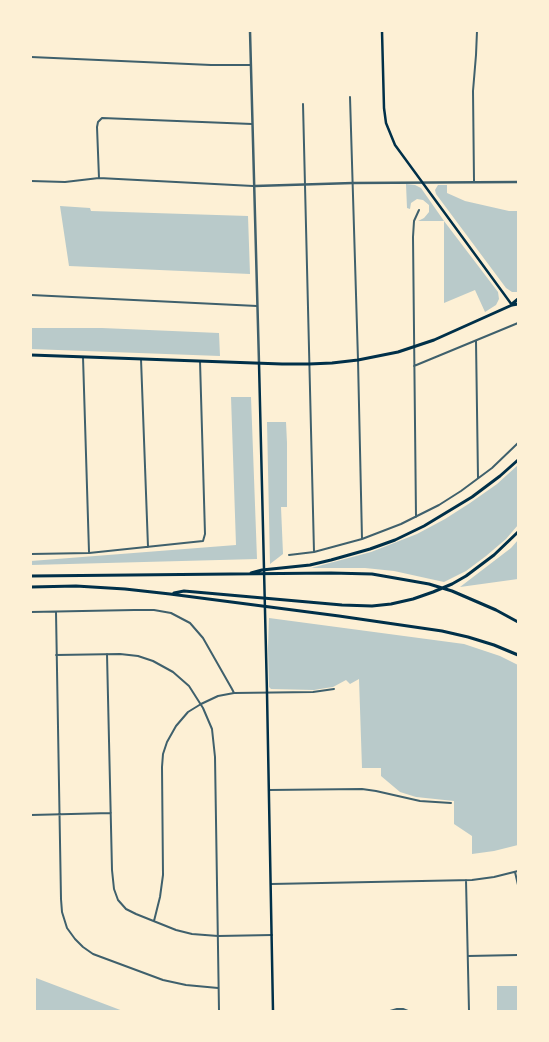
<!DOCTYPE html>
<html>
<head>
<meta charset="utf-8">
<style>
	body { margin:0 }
	#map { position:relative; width:549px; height:1042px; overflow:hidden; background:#fdf0d5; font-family:"Fira Sans",sans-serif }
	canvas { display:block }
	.frame { position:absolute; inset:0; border:32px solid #fdf0d5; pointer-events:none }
</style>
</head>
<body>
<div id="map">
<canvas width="549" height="1042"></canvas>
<div class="frame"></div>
</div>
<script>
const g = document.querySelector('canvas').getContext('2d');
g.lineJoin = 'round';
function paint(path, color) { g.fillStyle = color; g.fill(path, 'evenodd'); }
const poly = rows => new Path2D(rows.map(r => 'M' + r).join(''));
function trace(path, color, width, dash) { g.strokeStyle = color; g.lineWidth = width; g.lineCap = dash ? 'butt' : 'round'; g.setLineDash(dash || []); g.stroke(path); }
paint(poly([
	[406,184,415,185,421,188,444,221,498,292,499,299,496,305,485,312,475,290,444,303,444,221,418,221,424,218,429,212,429,205,423,200,417,199,411,203,410,209,407,208],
	[438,185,447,185,447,193,465,201,509,211,518,211,518,292,512,292,506,288,436,194,435,190],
	[60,206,90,208,91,211,248,216,250,274,69,266],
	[31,328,102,328,219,333,220,356,31,349],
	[231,397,251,397,257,559,31,565,31,561,236,545],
	[267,422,286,422,287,443,287,507,281,507,283,554,270,564],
	[518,465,518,525,506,539,486,556,466,571,444,582,394,571,365,568,311,568,371,552,417,534,445,519,470,503,497,484],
	[518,540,518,579,460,587,511,548],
	[269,618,464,644,500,656,518,665,518,845,494,851,472,854,472,836,454,824,454,801,416,797,400,792,381,776,381,768,362,768,359,679,350,684,346,680,333,687,326,688,314,690,271,689,269,687,268,648],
	[36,978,123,1011,36,1011],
	[497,986,518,986,518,1011,497,1011]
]), '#b9caca');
trace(poly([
	[31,57,211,65,251,65],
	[350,97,358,360,362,539],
	[303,104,314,552],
	[99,178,97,127,98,122,102,118,252,124],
	[31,181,65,182,99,178,253,186],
	[474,181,473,91,476,55,477,31],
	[31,295,257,306],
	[476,341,478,478],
	[83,357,89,552],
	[141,359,148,547],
	[414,366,518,323],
	[416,517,413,237,414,221,419,210],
	[31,554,89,553,203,541,205,534,200,361],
	[289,555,314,552,362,539,401,524,439,505,461,491,492,468,518,443],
	[31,612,134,610,154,610,171,613,190,623,203,638,232,689,234,693],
	[56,612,61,899,62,912,67,928,75,939,83,947,93,954,163,980,186,985,218,988],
	[107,654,112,870,114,889,118,900,126,909,136,914,176,930,192,934,218,936,272,935],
	[56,655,120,654,138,656,153,661,173,672,189,686,203,708,212,729,215,757,219,1011],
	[269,790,362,789,376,791,420,801,451,803],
	[31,815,111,813],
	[515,872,518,885],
	[466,880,469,1011],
	[271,884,472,880,494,877,518,871],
	[154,921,160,897,163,875,162,767,163,754,167,742,176,726,188,712,201,704,218,696,234,693,313,692,334,689],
	[468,956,518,955],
	[390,1011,397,1009,403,1009,408,1011]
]), '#3f606c', 2);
trace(poly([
	[250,31,259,363],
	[255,186,353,183,518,182]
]), '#3f606c', 2.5);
trace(poly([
	[382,31,384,108,386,123,395,145,512,305],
	[259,363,267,693,273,1011]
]), '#003049', 2.5);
trace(poly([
	[512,304,518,299],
	[31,355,282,364,309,364,332,363,358,360,398,352,434,340,512,305,518,304]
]), '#003049', 3);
trace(poly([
	[251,573,262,570,310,565,331,560,370,549,395,540,424,526,472,497,500,476,518,460],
	[31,576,331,573,372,574,412,581,429,584,452,591,496,610,518,622],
	[31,587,76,586,125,589,170,594,339,616,442,631,468,637,494,645,518,655],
	[174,593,184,591,342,605,372,606,391,604,413,599,433,592,452,584,466,576,494,555,518,532]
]), '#003049', 3);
</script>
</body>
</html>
